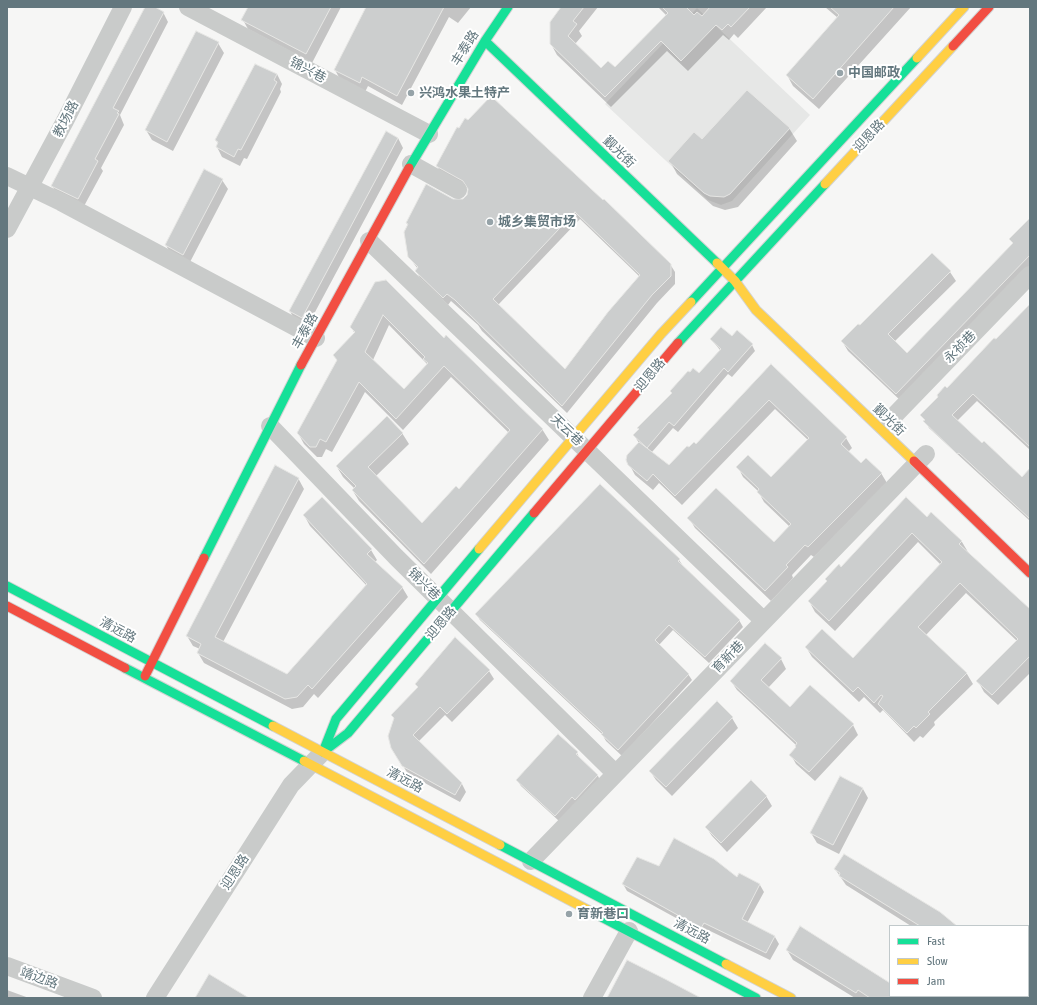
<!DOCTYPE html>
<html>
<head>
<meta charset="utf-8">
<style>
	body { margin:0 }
	#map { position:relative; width:1037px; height:1005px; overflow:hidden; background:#f6f6f5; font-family:"Asap Condensed",sans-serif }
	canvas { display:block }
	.frame { position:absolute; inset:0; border:8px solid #63777e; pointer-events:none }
	.legend { position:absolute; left:889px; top:925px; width:140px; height:72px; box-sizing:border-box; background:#fff; border:1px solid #c1c9cb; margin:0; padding:5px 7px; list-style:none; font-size:12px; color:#63777e }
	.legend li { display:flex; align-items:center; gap:8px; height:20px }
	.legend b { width:20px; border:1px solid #c1c9cb }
</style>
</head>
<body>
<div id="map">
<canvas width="1037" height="1005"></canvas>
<div class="frame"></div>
<ul class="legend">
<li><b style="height:5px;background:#16e098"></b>Fast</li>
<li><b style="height:5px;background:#ffcf43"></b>Slow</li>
<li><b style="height:5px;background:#f24e42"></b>Jam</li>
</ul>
</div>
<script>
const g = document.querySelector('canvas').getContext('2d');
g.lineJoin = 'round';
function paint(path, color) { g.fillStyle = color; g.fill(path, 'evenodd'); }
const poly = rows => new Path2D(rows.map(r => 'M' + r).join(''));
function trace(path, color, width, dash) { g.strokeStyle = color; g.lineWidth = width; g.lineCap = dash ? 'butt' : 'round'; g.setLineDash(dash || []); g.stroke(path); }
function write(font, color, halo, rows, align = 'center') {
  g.font = font + ' "Asap Condensed","Noto Sans SC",sans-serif'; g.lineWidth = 4; g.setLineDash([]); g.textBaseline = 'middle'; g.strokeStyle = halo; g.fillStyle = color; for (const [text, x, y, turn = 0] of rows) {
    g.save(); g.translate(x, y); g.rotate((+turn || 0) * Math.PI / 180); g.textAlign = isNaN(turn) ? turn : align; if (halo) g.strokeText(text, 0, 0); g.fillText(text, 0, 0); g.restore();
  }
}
paint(poly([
	[697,8,810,115,732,201,721,205,708,200,605,104]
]), '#e6e7e6');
paint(poly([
	[146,7,153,7,163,12,168,22,120,115,124,125,101,168,103,171,83,208,58,195,52,186],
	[249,7,341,7,312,63,248,29,243,20],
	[367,7,471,7,458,23,449,17,402,105,368,86,365,92,340,79,335,70],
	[563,7,598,7,579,31,582,36,575,44,601,69,615,69,667,16,658,7,767,7,738,38,734,34,729,40,723,35,688,71,667,51,611,107,557,55,551,44],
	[825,7,911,7,819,109,793,86,787,75,838,18],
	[218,43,224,53,173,151,152,140,146,130],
	[256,65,277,74,282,84,280,89,281,92,247,159,244,158,240,166,222,157,217,147,218,144,216,140],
	[457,128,670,264,675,272,675,284,657,303,567,413,482,331,478,325,451,301,448,305,420,278,416,271,418,269,409,257,407,223,453,200,459,202,468,196,469,189,441,173,437,166],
	[580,219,640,277,565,371,498,305],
	[789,128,797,141,738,207,725,210,713,206,677,174,670,161,702,140],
	[386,132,398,138,403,148,307,327,295,321,290,311],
	[222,180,228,189,189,264,171,255,166,245],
	[1030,219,1030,270,902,402,848,351,842,341,860,327,932,254,950,272,956,281,894,342,907,354,1013,244,1011,240],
	[375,283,444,339,542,429,549,440,431,574,359,501,353,491,355,489,343,477,337,467,402,433,409,444,376,476,423,524,459,490,509,433,451,377,403,430,365,392,332,452,326,449,322,457,317,457,304,444,298,433,338,361,334,355,355,334,351,327],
	[389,325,428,365,404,390,373,360],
	[1030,305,1030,450,977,401,957,421,982,445,1022,478,1030,470,1030,521,929,428,922,415],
	[732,337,752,345,755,351,732,377,728,374,678,432,673,428,652,452,669,466,689,448,696,445,771,366,846,438,852,448,848,452,862,464,881,473,887,483,814,557,811,555,792,575,793,578,771,601,695,528,689,518,774,544,790,527,764,502,758,491,743,477,738,467,771,478,808,440,775,409,682,505,659,483,653,490,635,475,627,460,639,443,634,435,647,418,648,419,699,374,720,350,711,339],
	[298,478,304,489,223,642,287,676,367,586,310,526,304,515,322,498,371,550,377,560,374,563,402,587,408,597,318,698,314,694,303,707,292,709,204,663,198,653,200,649,193,646,187,636],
	[931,513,962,542,968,552,1030,611,1030,673,998,705,984,692,978,681,1017,641,966,593,926,635,967,674,973,684,934,722,935,725,923,738,920,736,914,742,883,710,880,713,864,697,859,702,812,657,806,647,853,659,941,565,918,542,835,631,815,612,809,601,841,568,927,518],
	[679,560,683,566,739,620,743,627,709,663,673,630,659,645,688,674,692,680,622,756,606,741,602,734,480,620,476,614],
	[455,638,489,671,494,679,452,722,445,715,418,742,462,784,466,792,460,802,408,774,397,756,419,688],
	[781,659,786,669,768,688,790,708,853,725,858,735,815,781,796,764,791,755,797,748,796,745,737,690,731,681],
	[717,702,732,718,738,728,672,796,656,780,650,771],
	[577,753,580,759,598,776,601,782,559,821,521,786,517,780],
	[841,777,863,789,868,798,839,854,817,843,811,833],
	[766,796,772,806,727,852,712,836,706,827],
	[660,867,737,878,740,874,760,885,764,892,747,923,775,937,779,944,770,960,708,930,705,934,627,891,623,884],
	[835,869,955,926,911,926,846,885],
	[787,950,890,983,890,996,909,996,912,998,855,998,793,960],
	[1030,977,1030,998,998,998,996,996,1028,996,1028,979],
	[7,990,29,998,7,998]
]), '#0003');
const building = poly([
	[145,7,155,7,164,12,113,108,119,111,117,113,119,114,95,159,98,161,78,199,51,186,145,7],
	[248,7,331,7,306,54,241,20,248,7],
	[366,7,444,7,397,96,362,77,360,83,334,70,366,7],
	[561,7,584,7,573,21,577,24,568,36,601,68,608,61,615,67,668,13,662,7,686,7,694,15,697,12,702,16,710,7,750,7,731,27,728,24,722,30,716,25,681,61,661,41,605,97,550,44,550,22,561,7],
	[830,7,894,7,813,99,786,75,839,15,830,7],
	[196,31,219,42,167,142,145,130,196,31],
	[255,64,277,74,274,80,277,82,241,150,238,149,234,157,216,147,218,142,215,140,255,64],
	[747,90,790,128,730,194,724,197,710,196,704,193,668,161,694,132,702,139,747,90],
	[491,96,603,200,604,199,671,264,671,276,652,295,562,406,455,300,447,294,443,298,415,271,418,267,408,257,404,232,408,224,406,223,426,184,453,199,463,199,467,195,468,189,463,181,436,166,457,127,459,128,465,118,468,120,491,96],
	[575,212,640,275,608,312,565,369,493,299,575,212],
	[386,131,398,138,302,318,289,311,386,131],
	[204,169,223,179,183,255,165,245,204,169],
	[1030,218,1030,255,896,394,841,341,858,324,860,325,932,253,951,271,888,334,907,353,1013,243,1009,239,1030,218],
	[386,280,444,338,446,335,543,429,424,564,352,490,356,486,336,466,387,416,403,433,368,467,422,523,456,486,459,489,510,430,444,366,396,419,359,382,326,442,320,439,316,447,310,447,297,433,337,360,333,355,355,332,350,327,375,282,386,280],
	[383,315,425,357,423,359,428,363,404,389,365,352,383,315],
	[1030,304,1030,447,973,394,952,415,982,443,984,441,1022,477,1030,468,1030,519,959,453,957,454,923,421,925,420,920,415,938,397,937,395,945,386,947,388,994,338,996,339,1030,304],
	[721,327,732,336,737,330,753,344,728,372,724,368,674,426,669,422,647,448,633,435,639,429,637,428,672,393,670,391,688,371,690,372,693,368,699,373,721,349,710,339,721,327],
	[771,364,847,437,841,444,861,463,866,458,882,473,808,547,805,545,786,565,788,567,765,591,687,518,716,488,774,542,791,524,757,492,759,489,736,467,748,455,771,477,809,438,769,400,675,496,653,474,647,481,628,465,626,460,627,455,639,442,669,465,687,446,689,447,694,442,696,444,771,364],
	[275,465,299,478,215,637,287,674,367,584,303,515,322,497,372,549,367,554,403,587,312,689,308,685,297,697,285,699,197,653,201,644,186,636,275,465],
	[600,484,680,559,678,561,740,620,705,657,669,625,655,640,689,674,618,750,601,734,603,733,475,614,600,484],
	[906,497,927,517,931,512,962,541,959,544,1030,609,1030,656,992,695,976,681,1018,639,960,583,918,627,967,673,928,712,930,714,916,728,914,726,907,733,878,704,883,696,881,695,874,703,858,687,853,692,805,647,822,629,853,658,942,562,912,533,829,621,808,601,827,581,825,579,839,564,841,567,906,497],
	[455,637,490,670,447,714,440,707,413,735,462,783,455,795,402,766,391,748,388,736,394,718,391,715,418,687,415,684,455,637],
	[765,643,782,658,761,680,790,707,810,685,854,724,809,772,789,755,796,747,795,746,797,743,730,681,765,643],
	[717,701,733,717,666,787,649,771,717,701],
	[558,734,578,752,576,754,598,775,575,800,572,797,555,816,516,780,558,734],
	[840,776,863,788,833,845,810,833,840,776],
	[751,780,767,796,721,843,705,827,751,780],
	[674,838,714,859,737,877,739,873,760,884,742,919,775,936,766,953,704,923,701,928,622,884,637,857,659,866,674,838],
	[844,854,940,912,957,926,920,926,839,876,840,873,834,869,844,854],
	[800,926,890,983,890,998,870,998,858,990,856,993,786,950,800,926],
	[627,960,665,979,701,998,607,998,627,960],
	[209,974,249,998,195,998,209,974]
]);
paint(building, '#cccece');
trace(building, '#e6e6e4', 1);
const fast = poly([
	[485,41,717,263],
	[409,168,485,41,508,7],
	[691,302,917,58],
	[678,343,825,184],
	[204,558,301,365],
	[7,586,273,726],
	[125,668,304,761],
	[323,752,348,733,534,513],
	[323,752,336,719,479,549],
	[500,845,726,964],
	[588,910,756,998]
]);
const slow = poly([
	[917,58,964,7],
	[825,184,953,46],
	[717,263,735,281,756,310,914,461],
	[479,549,661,334,691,302],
	[273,726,500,845],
	[304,761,588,910],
	[726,964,791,998]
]);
const jam = poly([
	[953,46,989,7],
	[301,365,409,168],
	[914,461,1030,573],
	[534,513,678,343],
	[7,606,125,668],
	[145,676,204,558]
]);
trace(fast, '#d2d3d3', 11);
trace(slow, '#d2d3d3', 11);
trace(jam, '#d2d3d3', 11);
trace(poly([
	[188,7,429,134],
	[411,164,458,190],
	[7,176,61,202,316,338],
	[7,229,65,121,123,7],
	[369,241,764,621],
	[890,420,1030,275],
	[270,426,396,557,615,773],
	[531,861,926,454],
	[7,966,93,998],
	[155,998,291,785,320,755],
	[592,998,629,931]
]), '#c9cbca', 18);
trace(fast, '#16e098', 9);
trace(slow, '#ffcf43', 9);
trace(jam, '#f24e42', 9);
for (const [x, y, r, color] of [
	[840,73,4,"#96a3a8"],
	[411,93,4,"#96a3a8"],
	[490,222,4,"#96a3a8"],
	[569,914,4,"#96a3a8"]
]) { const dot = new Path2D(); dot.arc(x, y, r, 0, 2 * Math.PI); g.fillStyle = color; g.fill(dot); trace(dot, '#fff', 1.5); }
write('13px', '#63777e', '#fff', [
	["丰泰路",465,48,-58],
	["锦兴巷",308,70,28],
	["教场路",66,119,-63],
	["迎恩路",869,136,-47],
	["觐光街",619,152,44],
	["丰泰路",305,331,-61],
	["永祯巷",960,347,-46],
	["迎恩路",650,375,-50],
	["觐光街",889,420,44],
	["天云巷",567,430,44],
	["锦兴巷",424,584,44],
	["迎恩路",441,623,-50],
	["清远路",118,630,28],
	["育新巷",728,657,-46],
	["清远路",405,780,28],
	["迎恩路",235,872,-57],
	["清远路",692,931,28],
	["靖边路",39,978,20]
]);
write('bold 13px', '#63777e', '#fff', [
	["中国邮政",848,73],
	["兴鸿水果土特产",419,93],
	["城乡集贸市场",498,222],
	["育新巷口",577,914]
], 'left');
</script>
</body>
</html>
